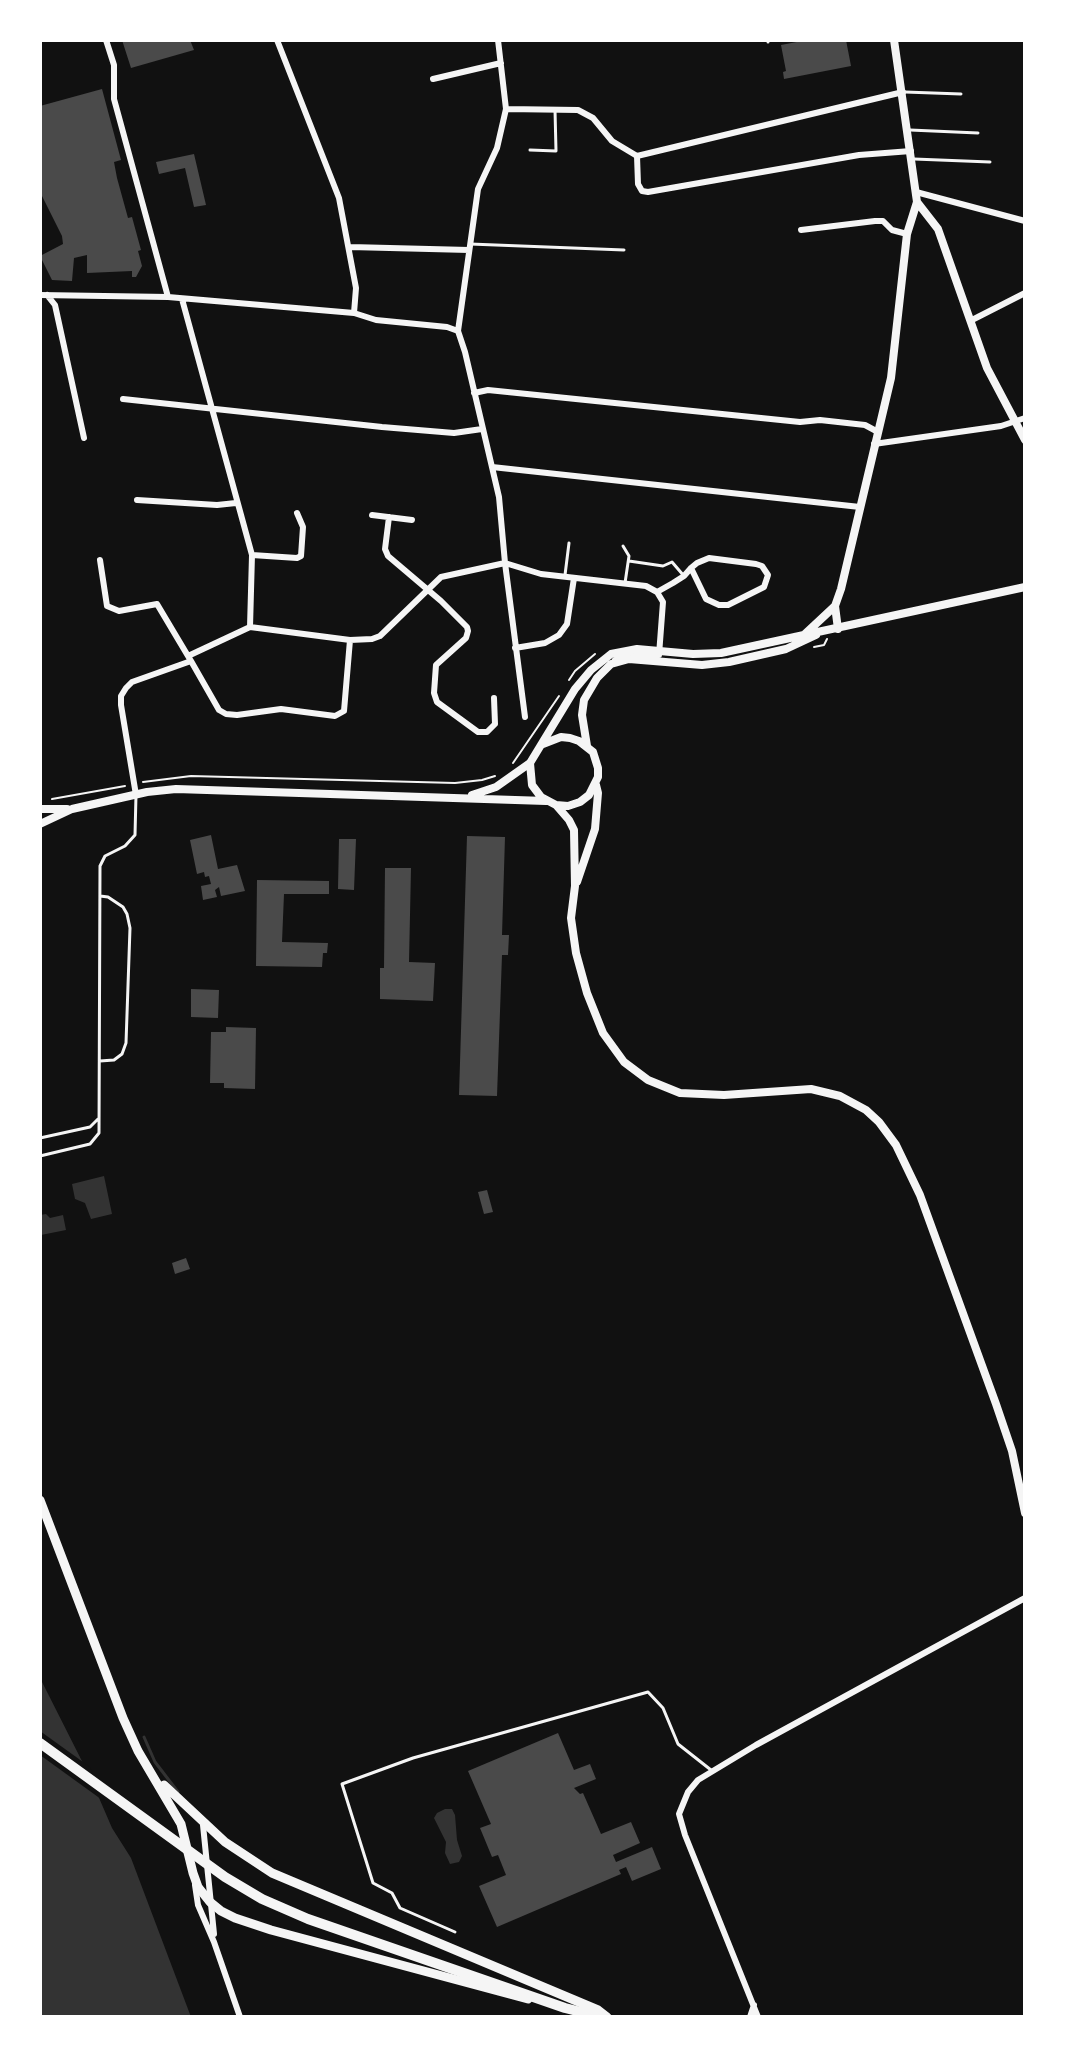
<!DOCTYPE html>
<html>
<head>
<meta charset="utf-8">
<style>
	body { margin:0 }
	#map { position:relative; width:1065px; height:2057px; overflow:hidden; background:#111; font-family:"Exo 2",sans-serif }
	canvas { display:block }
	.frame { position:absolute; inset:0; border:42px solid #fff; pointer-events:none }
</style>
</head>
<body>
<div id="map">
<canvas width="1065" height="2057"></canvas>
<div class="frame"></div>
</div>
<script>
const g = document.querySelector('canvas').getContext('2d');
g.lineJoin = 'round';
function paint(path, color) { g.fillStyle = color; g.fill(path, 'evenodd'); }
const poly = rows => new Path2D(rows.map(r => 'M' + r).join(''));
function trace(path, color, width, dash) { g.strokeStyle = color; g.lineWidth = width; g.lineCap = dash ? 'butt' : 'round'; g.setLineDash(dash || []); g.stroke(path); }
paint(poly([
	[104,1176,112,1214,91,1219,85,1203,75,1199,72,1184],
	[46,1214,50,1218,63,1215,66,1230,41,1235,40,1215],
	[40,1678,90,1777,112,1828,131,1858,191,2017,40,2017],
	[445,1809,452,1809,455,1815,457,1840,462,1856,459,1862,450,1864,445,1853,446,1842,434,1818,437,1813]
]), '#333');
paint(poly([
	[40,1731,90,1767,105,1802,40,1755]
]), '#111');
trace(poly([
	[144,1737,155,1762,178,1792]
]), '#333', 3);
paint(poly([
	[122,40,190,40,194,50,131,68],
	[807,40,846,40,851,66,784,79,783,72,786,71,781,45],
	[102,89,121,160,114,162,117,178,128,218,132,217,141,250,138,251,142,266,136,277,132,277,132,271,87,273,87,255,74,258,72,281,52,280,40,256,63,244,62,236,40,192,40,106],
	[194,154,206,205,194,207,185,168,159,174,156,162],
	[211,835,218,869,237,865,245,891,221,896,219,887,215,890,217,897,203,900,201,886,211,884,209,876,205,877,204,872,197,874,190,840],
	[467,836,505,837,502,935,509,935,508,955,502,955,497,1096,459,1095],
	[339,839,356,839,354,890,338,889],
	[385,868,411,868,409,962,435,963,433,1001,380,999,380,968,384,968],
	[257,880,329,881,329,894,284,894,282,942,328,943,327,953,323,953,322,967,256,966],
	[191,989,219,990,218,1018,191,1017],
	[226,1027,256,1028,255,1089,224,1088,224,1083,210,1083,211,1032,226,1032],
	[487,1190,493,1212,484,1214,478,1192],
	[186,1258,190,1269,175,1274,172,1263],
	[558,1733,574,1770,590,1764,596,1779,574,1788,580,1794,583,1793,601,1834,631,1822,640,1843,613,1855,616,1862,652,1847,661,1869,632,1881,626,1867,619,1870,621,1874,497,1927,479,1886,506,1875,498,1855,492,1857,480,1828,491,1824,468,1771]
]), '#4a4a4a');
trace(poly([
	[814,647,824,645,827,639],
	[569,680,575,671,595,654],
	[513,763,559,696],
	[143,782,191,776,455,783,482,780,495,776],
	[52,799,125,786]
]), '#f5f5f5', 2);
trace(poly([
	[768,40,768,42],
	[905,92,961,94],
	[910,130,978,133],
	[530,150,556,151,555,110],
	[914,159,990,162],
	[470,244,624,250],
	[623,546,629,556,625,583],
	[629,561,663,566,672,562,684,576],
	[565,575,569,543],
	[100,1061,114,1060,122,1054,126,1043,130,928,127,914,123,907,108,897,100,896],
	[40,1138,90,1127,98,1119],
	[40,1156,90,1144,99,1133,100,866,105,856,125,846,135,835,136,795],
	[455,1932,400,1908,392,1893,373,1883,342,1784,413,1758,648,1692,663,1708,678,1744,711,1770]
]), '#f5f5f5', 3);
trace(poly([
	[106,40,114,65,114,99,168,297],
	[277,40,339,198,356,288,354,313],
	[433,79,501,63],
	[506,109,578,110,593,118,612,141,637,156],
	[637,156,638,184,642,191,648,192,859,155,911,151],
	[637,156,903,92],
	[916,192,1025,221],
	[801,230,875,221,883,221,892,230,907,234],
	[350,247,469,250],
	[40,295,168,297,319,310,354,313,376,320,447,327,458,331],
	[47,295,55,305,84,438],
	[970,321,1025,293],
	[458,331,465,352,499,497,505,563,541,574,646,586,657,592,663,602,659,655,625,656,615,660],
	[458,331,478,189,497,148,506,109,498,40],
	[474,393,488,390,800,422,820,420,865,425,878,432],
	[123,399,382,427,454,433,482,429],
	[874,444,1001,426,1025,418],
	[492,467,860,507],
	[137,500,217,505,236,503],
	[372,515,412,520],
	[389,517,385,549,388,556,441,601,467,627,468,631,466,638,436,665,434,693,437,702,478,732,487,732,495,724,494,698],
	[252,555,297,558,301,556,303,527,297,513],
	[100,560,107,606,119,611,157,604,188,656],
	[657,592,673,583,684,576,691,568,697,563,709,558,756,564,762,566,768,575,764,587,728,605,719,605,706,599,691,568],
	[250,627,350,640,372,639,380,636,441,577,505,563,525,717],
	[515,648,545,643,559,635,567,624,574,578],
	[191,661,219,710,226,714,237,715,281,709,335,716,344,711,350,640],
	[136,795,121,705,121,696,126,688,132,682,191,661,188,656,250,627,252,555,182,299],
	[203,1825,214,1934],
	[195,1885,198,1905,214,1942,240,2017],
	[750,2017,754,2005],
	[758,2017,685,1835,679,1814,688,1792,698,1780,756,1745,1025,1598]
]), '#f5f5f5', 6);
trace(poly([
	[894,40,917,202,938,229,987,368,1025,440],
	[835,606,838,629],
	[805,634,835,606,841,589,891,378,907,234,917,202],
	[543,744,561,737,570,738,579,741,593,752,598,768,598,777,589,795,580,802,568,806,556,805,541,797,532,785,530,763,575,689,591,670,611,654,637,649,693,654,721,653,1025,587],
	[587,746,582,715,584,700,597,678,611,664,629,659,702,665,729,662,786,649,816,635],
	[472,795,496,787,530,763],
	[556,805,569,820,574,830,575,886,571,918,576,953,587,993,603,1033,624,1062,648,1080,680,1093,724,1095,811,1089,840,1096,866,1110,879,1122,896,1145,920,1195,996,1404,1012,1451,1025,1513],
	[40,809,67,809],
	[40,824,72,809,147,792,176,789,546,801],
	[577,882,595,829,598,793,596,785]
]), '#f5f5f5', 8);
trace(poly([
	[40,1500,123,1718,138,1751,181,1824,193,1873,198,1887,210,1902,221,1911,235,1918,271,1930,528,1999],
	[164,1785,225,1842,272,1873,598,2010,607,2017]
]), '#f5f5f5', 9);
trace(poly([
	[40,1743,225,1877,262,1899,308,1919,565,2008,601,2017]
]), '#f5f5f5', 10);
</script>
</body>
</html>
